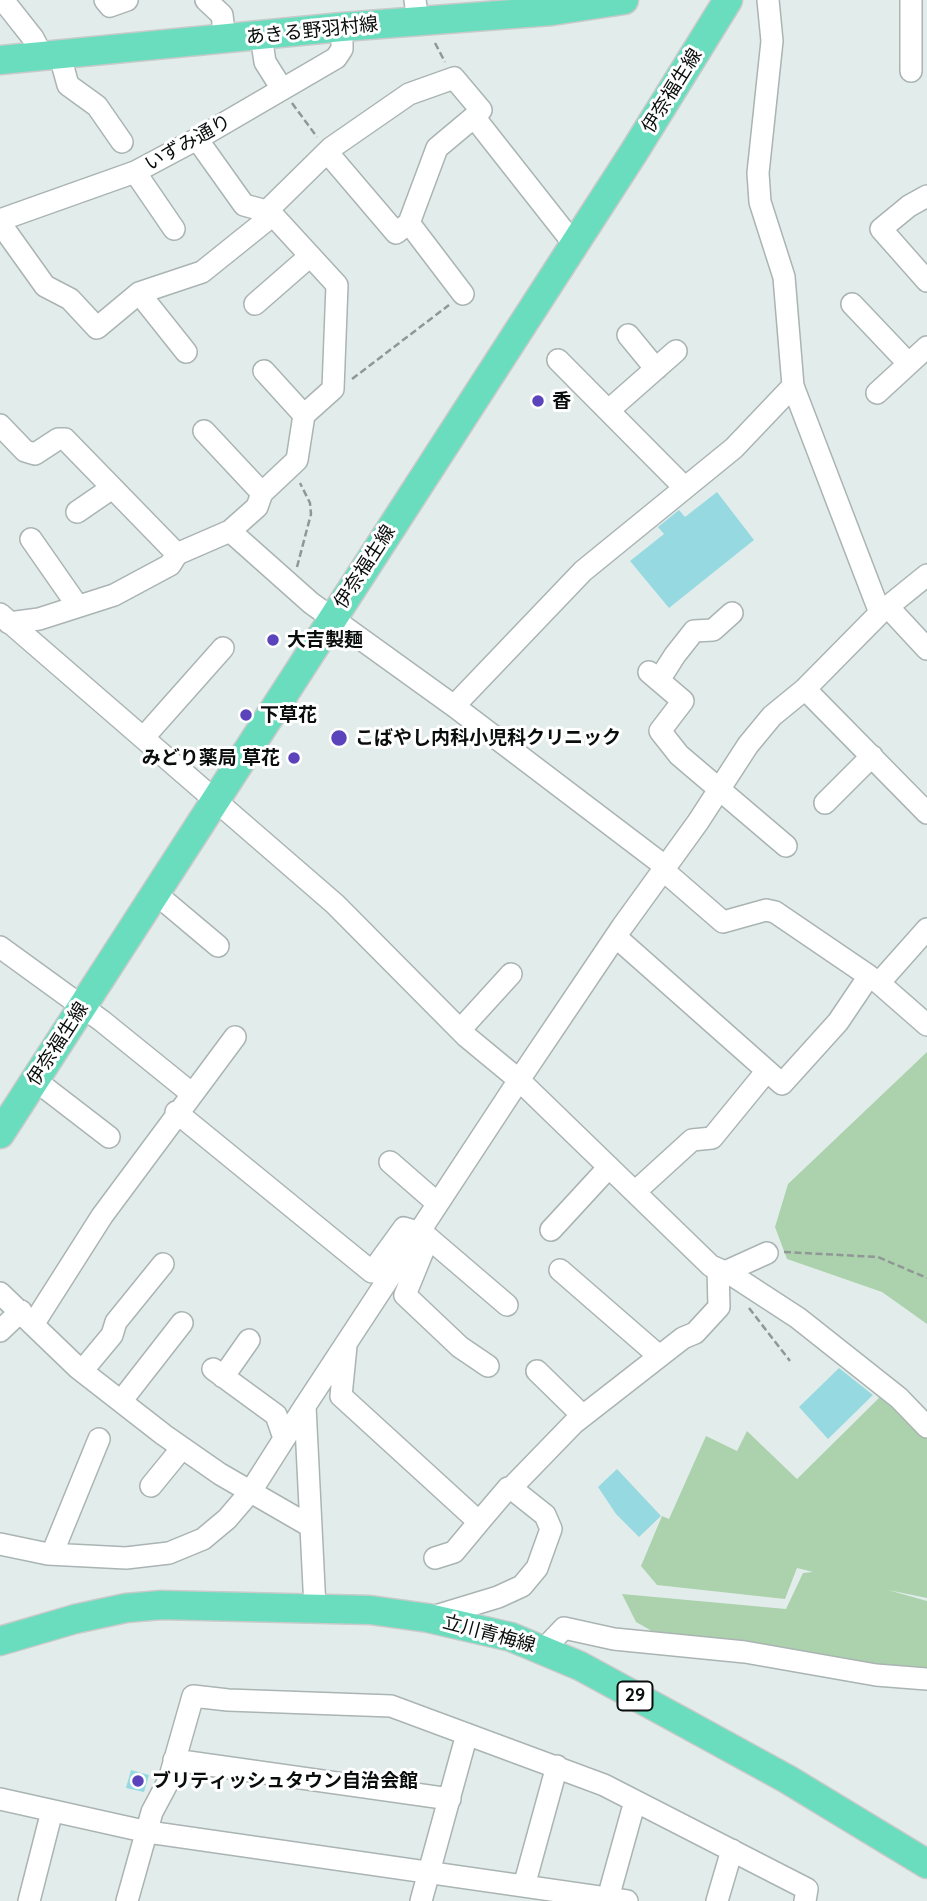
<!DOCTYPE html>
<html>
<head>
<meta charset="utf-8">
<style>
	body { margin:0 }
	canvas { display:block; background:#e2edeb }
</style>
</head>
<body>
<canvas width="927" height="1901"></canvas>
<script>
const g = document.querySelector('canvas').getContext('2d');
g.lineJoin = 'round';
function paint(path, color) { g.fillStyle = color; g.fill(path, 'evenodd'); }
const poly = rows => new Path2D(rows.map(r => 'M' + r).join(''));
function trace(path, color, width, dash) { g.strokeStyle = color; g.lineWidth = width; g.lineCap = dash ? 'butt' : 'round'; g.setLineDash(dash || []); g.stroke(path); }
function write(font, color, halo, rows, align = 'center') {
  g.font = font + ' Quicksand,"Noto Sans JP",sans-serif'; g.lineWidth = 6; g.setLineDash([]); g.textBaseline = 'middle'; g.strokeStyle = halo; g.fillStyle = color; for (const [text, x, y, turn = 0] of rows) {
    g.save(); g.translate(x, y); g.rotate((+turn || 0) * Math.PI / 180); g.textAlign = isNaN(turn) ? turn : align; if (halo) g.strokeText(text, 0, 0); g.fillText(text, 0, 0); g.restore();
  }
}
paint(poly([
	[927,1052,927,1324,882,1292,787,1259,775,1227,788,1184],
	[884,1393,927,1435,927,1598,888,1590,927,1601,927,1682,673,1643,636,1622,622,1594,786,1609,803,1573,813,1572,797,1568,785,1599,657,1585,641,1566,662,1516,669,1519,706,1436,737,1451,747,1431,797,1479]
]), '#acd2ad');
paint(poly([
	[717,492,754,540,669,608,630,561,664,534,658,527,679,510,685,517],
	[839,1368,873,1395,828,1439,799,1407],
	[617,1469,661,1516,639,1537,616,1514,598,1487],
	[131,1770,149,1775,144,1792,126,1788]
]), '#96d9e1');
const minor = poly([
	[3,0,33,38,43,57],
	[105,0,110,6,127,0],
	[206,0,222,15,225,40],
	[415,0,418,21],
	[768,0,772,41,758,173,760,202,784,277,793,386,880,613],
	[261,36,265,62,282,89],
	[60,56,68,85,97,106,122,142],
	[911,71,911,0],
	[197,139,244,205,270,212,337,285,333,389,304,415,297,460,262,493,257,507,230,531],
	[327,152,396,233,409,223,437,148,474,117,574,244],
	[135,172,174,229],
	[927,196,909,206,881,229,927,281],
	[270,212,272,206,331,148,409,94,454,78,481,110,474,117],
	[0,220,135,172,197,139,336,58,342,49,342,27],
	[0,223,45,286,70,299,97,328,139,293,202,272,273,215],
	[409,223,463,294],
	[139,293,186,352],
	[255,304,310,256],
	[852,304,908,363],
	[628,335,656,369],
	[558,360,685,488],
	[264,371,304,415],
	[877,393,927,347],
	[609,410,676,351],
	[0,425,25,451,35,454,58,439,65,439,177,554],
	[204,431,262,493],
	[77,512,112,488],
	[31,539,77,605],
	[888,607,927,649],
	[0,614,335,904,467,1037,519,1080,711,1266,732,1275,798,1318,899,1398,927,1427],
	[9,623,39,619,114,595,170,565,177,554,230,531,311,603,454,706,666,867],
	[649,672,683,701,660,731,679,755,786,846],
	[659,680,675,655,694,631,713,630,732,613],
	[805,689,927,813],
	[454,706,583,571,734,448,793,386],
	[144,737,223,648],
	[825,803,872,756],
	[663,870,723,922,766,910,775,912,869,976],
	[155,893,218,946],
	[616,937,782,1084,838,1022,869,976,879,983,927,929],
	[0,947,102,1021,191,1093],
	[879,983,927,1025],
	[460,1030,511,974],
	[35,1080,109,1137],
	[176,1112,372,1272,404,1228,424,1234,507,1305],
	[390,1162,437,1203],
	[636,1191,692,1140,712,1138,766,1072],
	[551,1230,609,1167],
	[418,1233,425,1246,405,1295,460,1347,488,1366],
	[560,1270,659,1356],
	[725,1272,767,1253],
	[0,1293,78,1368,164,1435,220,1474,310,1526],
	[34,1323,102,1216,235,1037],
	[0,1331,21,1311],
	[346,1346,341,1396,479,1522,508,1488,511,1488],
	[213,1369,276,1415,284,1438],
	[82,1371,112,1335,116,1322,163,1264],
	[537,1371,583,1416],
	[223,1377,249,1340],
	[122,1400,182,1323],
	[151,1486,182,1448],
	[0,1544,48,1554,126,1558,169,1553,203,1539,227,1519,251,1491,305,1406],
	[52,1554,99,1439],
	[435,1558,454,1552,479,1522],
	[315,1608,305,1406,519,1080,622,927,698,822,748,745,772,716,805,689,880,613,927,575],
	[429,1618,498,1597,522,1586,537,1568,551,1529,545,1515,511,1488,574,1423,683,1338,695,1333,719,1307,718,1269],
	[544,1649,564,1628,614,1639,745,1652,876,1675,927,1679],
	[174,1760,450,1799],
	[0,1799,148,1832,627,1901],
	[524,1886,557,1766],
	[608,1898,635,1801],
	[29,1901,52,1811],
	[127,1901,152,1812,169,1780,193,1696,228,1700,391,1706,604,1785,807,1889,805,1901],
	[421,1901,467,1734],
	[717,1901,732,1850]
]);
const major = poly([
	[0,60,342,27,552,11,624,0],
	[0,1134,634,152,728,0],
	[0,1641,75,1619,126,1608,161,1605,370,1610,428,1618,511,1637,580,1666,672,1716,787,1779,927,1864]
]);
trace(minor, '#aab4b3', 24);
trace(major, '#c9caca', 31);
trace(poly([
	[435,43,445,62],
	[292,103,317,137],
	[352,379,449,305],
	[297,567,311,514,310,503,300,483],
	[784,1252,878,1257,927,1278],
	[749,1308,790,1361]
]), '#909896', 2.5, [7, 3.5]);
trace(minor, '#fff', 21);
trace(major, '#69ddbe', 28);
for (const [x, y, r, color] of [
	[538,401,7,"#5a43bb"],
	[273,640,7,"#5a43bb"],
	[246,715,7,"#5a43bb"],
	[339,738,9,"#5a43bb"],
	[294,758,7,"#5a43bb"],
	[138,1781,7,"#5a43bb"]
]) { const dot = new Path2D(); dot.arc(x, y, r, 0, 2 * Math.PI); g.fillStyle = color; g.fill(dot); trace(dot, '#fff', 2.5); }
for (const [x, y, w] of [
	[635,1696,35]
]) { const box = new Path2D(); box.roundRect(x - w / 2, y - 14.5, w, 29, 5); g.fillStyle = '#fff'; g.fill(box); trace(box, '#090d0c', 2); }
write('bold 18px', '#090d0c', null, [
	["29",635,1696]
]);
write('19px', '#090d0c', '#fff', [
	["あきる野羽村線",312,31,-6],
	["伊奈福生線",672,91,-58],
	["いずみ通り",188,143,-29],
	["伊奈福生線",365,567,-57],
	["伊奈福生線",58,1044,-57],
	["立川青梅線",489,1634,15]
]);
write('bold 19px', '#090d0c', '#fff', [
	["香",552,401],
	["大吉製麺",287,640],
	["下草花",260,715],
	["こばやし内科小児科クリニック",355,738],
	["みどり薬局 草花",280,758,"right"],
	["ブリティッシュタウン自治会館",152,1781]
], 'left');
</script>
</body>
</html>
